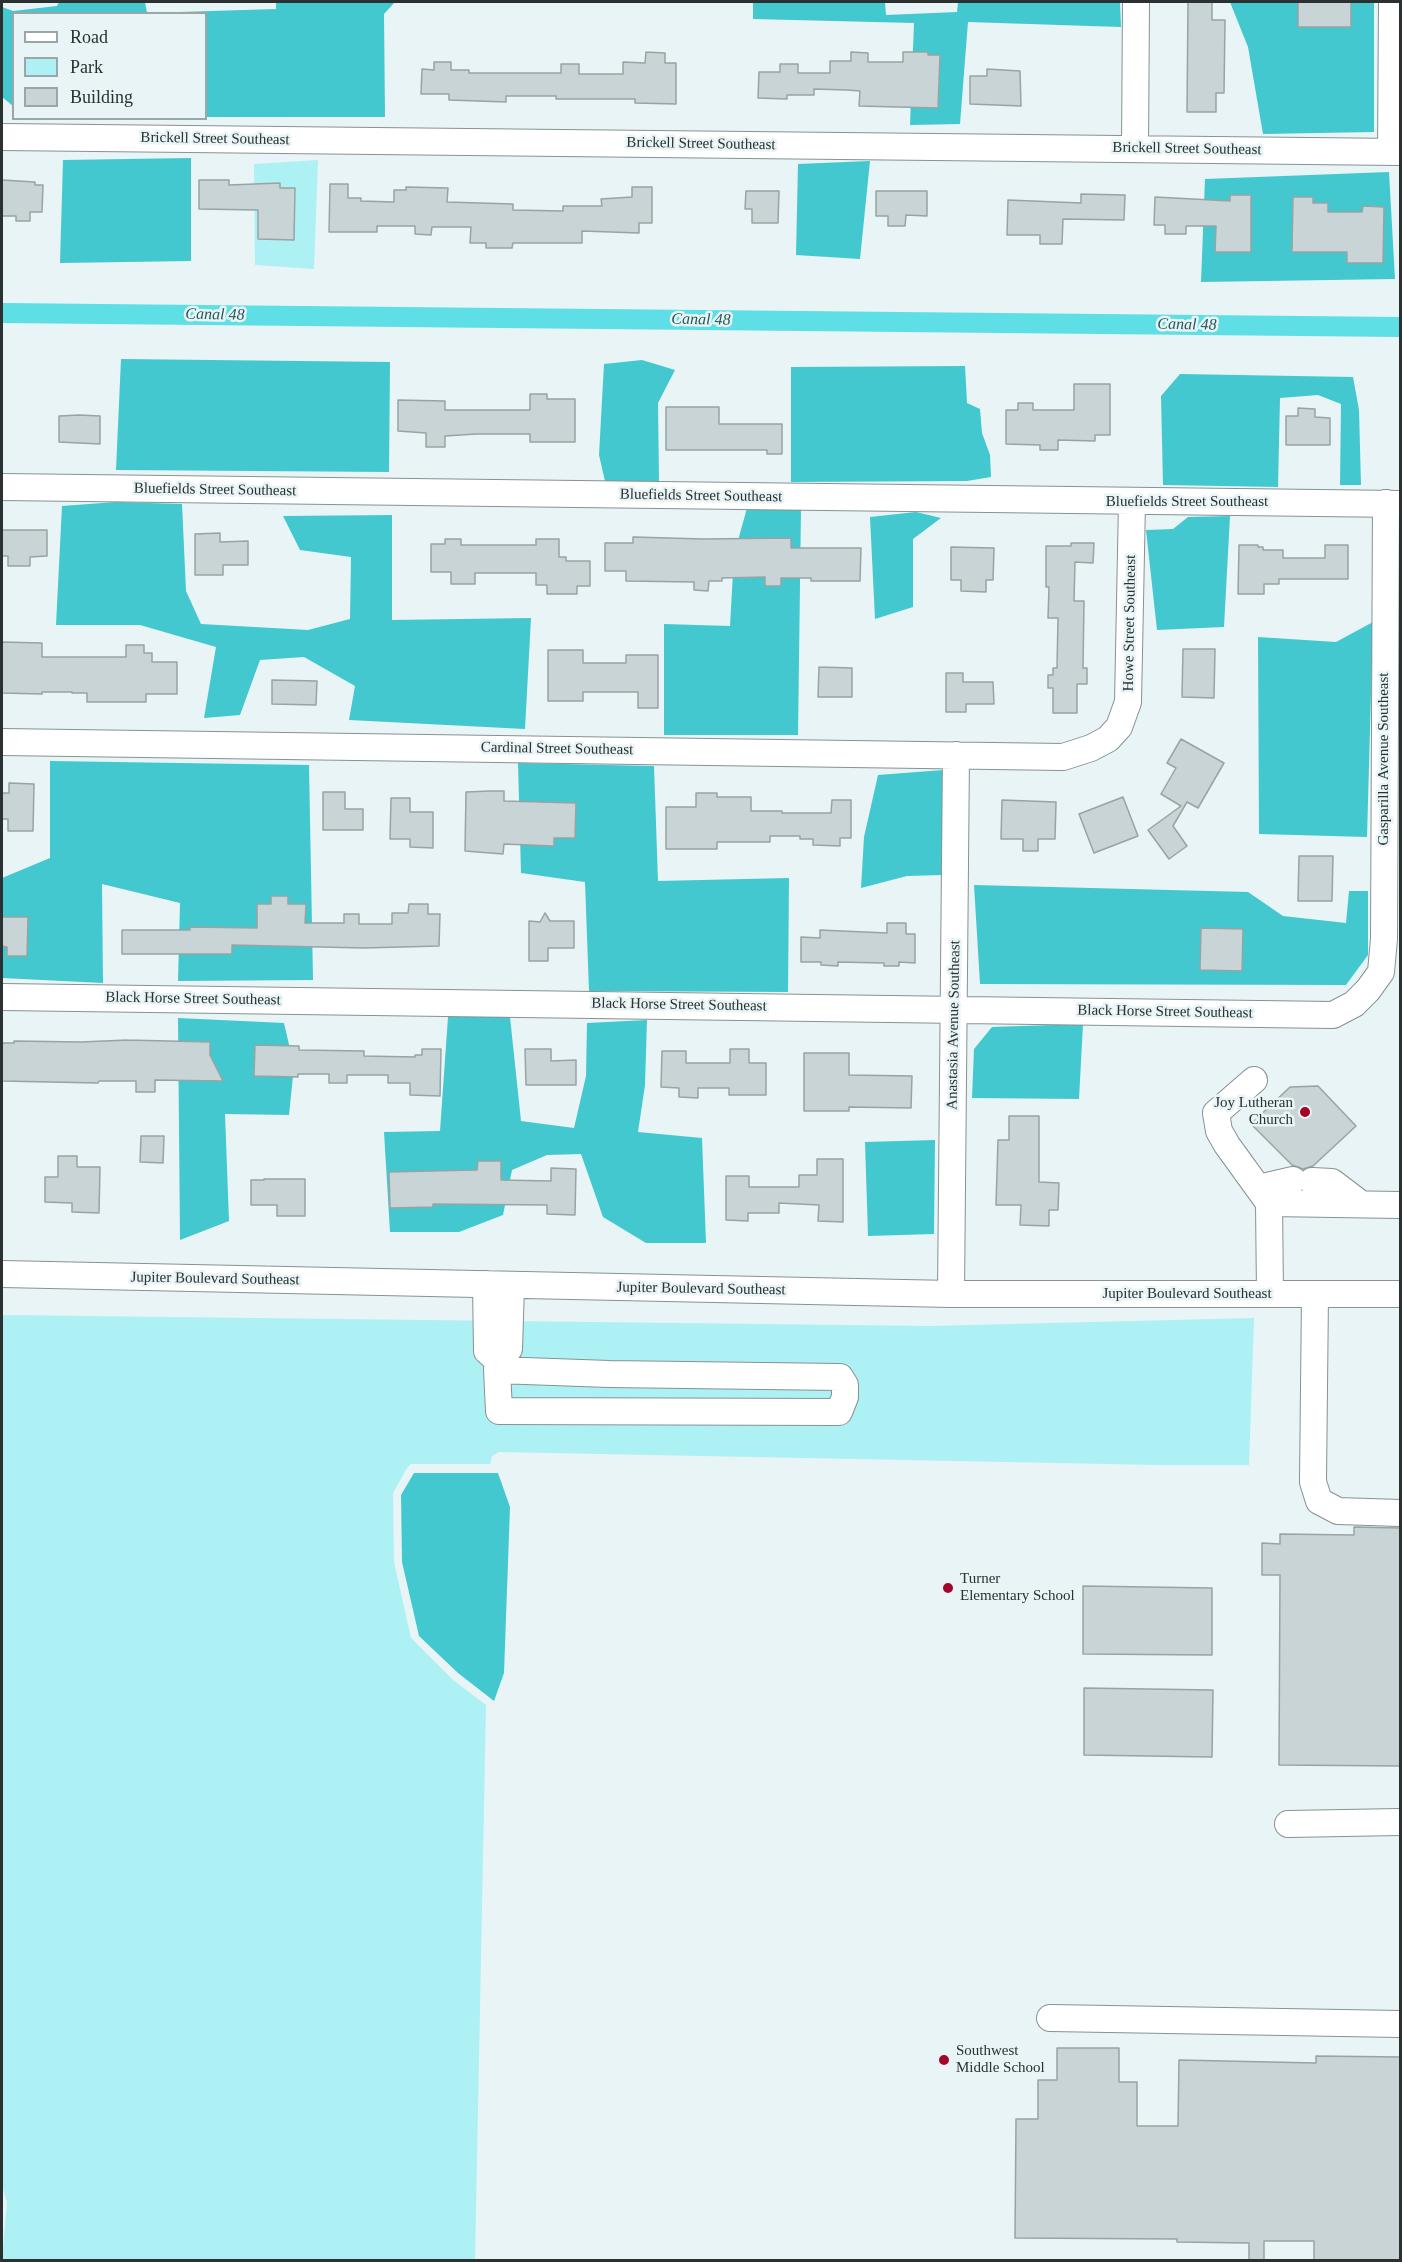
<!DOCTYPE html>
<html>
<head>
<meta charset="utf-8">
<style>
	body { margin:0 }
	#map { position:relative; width:1402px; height:2262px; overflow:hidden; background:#e8f4f5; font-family:"Times New Roman",serif }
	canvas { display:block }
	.frame { position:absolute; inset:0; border:3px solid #2b3030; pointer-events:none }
	.legend { position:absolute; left:12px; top:12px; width:195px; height:108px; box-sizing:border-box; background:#e8f4f5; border:2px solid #9ca6a6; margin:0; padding:8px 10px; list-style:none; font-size:18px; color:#2b3030 }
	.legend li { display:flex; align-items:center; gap:12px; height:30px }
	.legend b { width:30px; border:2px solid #9ca6a6 }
</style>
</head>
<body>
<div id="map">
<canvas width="1402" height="2262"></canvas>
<div class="frame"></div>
<ul class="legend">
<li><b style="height:8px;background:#fff"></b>Road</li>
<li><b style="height:16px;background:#adf1f5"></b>Park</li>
<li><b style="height:16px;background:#c8d4d5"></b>Building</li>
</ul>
</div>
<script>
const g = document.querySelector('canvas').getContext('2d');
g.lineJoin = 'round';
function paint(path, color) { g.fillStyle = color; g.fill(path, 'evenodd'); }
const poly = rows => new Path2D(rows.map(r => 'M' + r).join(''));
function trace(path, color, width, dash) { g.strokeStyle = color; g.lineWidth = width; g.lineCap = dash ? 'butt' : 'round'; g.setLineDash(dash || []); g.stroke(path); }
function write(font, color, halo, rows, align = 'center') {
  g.font = font + ' "Times New Roman",serif'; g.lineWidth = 5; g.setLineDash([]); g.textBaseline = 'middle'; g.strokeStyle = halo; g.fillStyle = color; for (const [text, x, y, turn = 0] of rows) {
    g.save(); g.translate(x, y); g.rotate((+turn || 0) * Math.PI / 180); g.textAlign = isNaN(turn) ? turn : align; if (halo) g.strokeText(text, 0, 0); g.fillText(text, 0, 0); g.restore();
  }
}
paint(poly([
	[318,160,314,269,255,265,254,164],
	[2,1315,930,1326,1254,1318,1249,1465,1159,1465,499,1452,492,1456,490,1464,411,1464,407,1468,393,1493,394,1562,411,1638,453,1680,486,1705,475,2260,2,2260,7,2202,2,2186]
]), '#adf1f5');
paint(poly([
	[59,2,145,2,147,13,276,9,276,2,395,2,384,14,385,117,206,117,206,14,14,14,13,106,2,97,2,7,13,11,57,6],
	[753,2,885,2,886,15,957,12,958,2,1120,2,1121,27,968,22,960,124,910,125,914,23,753,19],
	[1230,2,1374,2,1374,132,1263,134,1248,47],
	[191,158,191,261,60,263,63,160],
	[870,161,860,259,796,255,798,164],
	[1389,172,1395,279,1201,282,1205,179],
	[121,359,390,362,389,472,116,470],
	[642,360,675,370,658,403,659,481,605,481,599,455,604,364],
	[965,366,967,403,980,409,982,433,990,455,991,477,967,481,791,482,791,367],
	[1180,374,1353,377,1359,410,1361,485,1340,485,1341,404,1318,395,1280,398,1278,487,1163,485,1161,396],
	[116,502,182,504,186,591,201,624,308,630,350,619,351,557,300,550,283,516,392,515,392,620,531,618,525,729,349,720,355,686,304,657,260,660,240,715,204,718,216,647,140,625,56,625,62,506],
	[747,508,801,508,798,735,664,735,664,624,730,626,734,555],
	[916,512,941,518,913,539,913,607,875,619,870,517],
	[1230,516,1224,627,1157,630,1146,530,1173,529,1188,517],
	[1373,622,1367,837,1259,834,1258,637,1336,642],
	[50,761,309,765,313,980,178,981,180,903,102,884,103,983,2,978,2,878,50,858],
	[518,763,654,766,658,881,789,878,788,992,589,991,585,882,521,873],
	[943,770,942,875,907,876,861,888,864,837,878,775],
	[974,885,1248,892,1283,916,1346,923,1349,891,1368,891,1368,955,1346,985,980,984],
	[448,1017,510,1017,521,1121,574,1128,586,1076,587,1023,647,1020,645,1085,638,1132,702,1138,706,1243,646,1243,603,1217,581,1154,547,1155,512,1170,503,1215,459,1232,390,1232,384,1132,440,1131],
	[178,1018,284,1023,294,1066,289,1115,225,1114,229,1221,180,1240],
	[1083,1024,1079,1099,972,1098,974,1049,992,1027],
	[935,1140,934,1234,868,1236,865,1142],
	[414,1473,498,1473,510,1507,504,1673,494,1701,458,1673,419,1636,402,1562,401,1495]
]), '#43c8cf');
trace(poly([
	[2,313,1400,327]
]), '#5edfe6', 20);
const building = poly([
	[1188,2,1212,2,1212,20,1225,20,1224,93,1216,93,1216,112,1187,112,1188,2],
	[1298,2,1351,2,1351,27,1298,27,1298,2],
	[646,52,665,53,665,63,676,63,676,104,635,103,635,99,556,99,556,96,506,96,506,102,449,100,449,94,421,94,422,69,434,70,434,62,451,62,451,70,469,70,469,73,561,73,561,64,579,64,579,74,623,74,623,62,645,63,646,52],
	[851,52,868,53,868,62,903,62,903,52,928,52,928,55,940,55,938,108,859,106,860,91,847,90,814,89,814,95,787,95,787,99,758,98,759,72,780,72,780,64,798,64,798,73,830,73,830,61,851,61,851,52],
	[987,69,1020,71,1021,106,970,104,970,76,987,76,987,69],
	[2,180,35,182,35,185,43,185,42,212,30,212,30,221,16,221,16,216,2,216,2,180],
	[199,180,229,180,229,185,280,183,280,188,295,188,294,240,258,239,258,210,199,209,199,180],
	[330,184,348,184,348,198,361,198,361,201,394,202,394,190,406,190,406,187,448,188,447,202,513,204,513,210,563,211,563,206,602,206,601,199,632,197,632,187,652,187,652,223,639,223,639,233,582,231,582,243,513,243,512,248,486,248,486,243,470,243,471,227,432,227,431,235,415,234,415,226,377,226,377,232,329,232,330,184],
	[746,191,779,191,778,223,752,223,752,209,745,209,746,191],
	[876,191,927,191,927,216,906,215,905,226,888,226,888,216,876,216,876,191],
	[1081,194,1125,195,1124,220,1063,219,1062,244,1040,244,1040,235,1007,235,1008,200,1081,203,1081,194],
	[1230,195,1251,195,1251,252,1215,252,1216,226,1186,226,1186,234,1165,234,1165,225,1154,225,1155,197,1230,201,1230,195],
	[1293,197,1313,197,1313,203,1328,203,1328,212,1362,212,1363,206,1384,207,1383,263,1347,263,1347,252,1292,252,1293,197],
	[1074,384,1110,384,1110,435,1095,435,1095,441,1058,440,1058,450,1040,450,1040,445,1006,444,1006,410,1018,410,1018,403,1033,403,1033,410,1074,410,1074,384],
	[530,394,547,394,547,399,575,399,575,442,530,442,530,434,476,434,445,436,445,447,426,447,426,433,398,431,398,400,445,401,445,410,530,410,530,394],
	[666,407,719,407,719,424,782,424,782,454,767,454,767,450,666,450,666,407],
	[1298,408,1315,409,1315,417,1330,418,1330,445,1286,445,1286,416,1298,416,1298,408],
	[79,415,100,416,100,444,59,442,59,416,79,415],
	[2,530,47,530,47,556,30,557,30,566,8,566,8,556,2,556,2,530],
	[220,533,220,542,248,541,248,565,223,565,223,575,195,575,195,534,220,533],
	[633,537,704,539,791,538,791,548,861,548,860,581,811,581,811,578,781,578,781,586,765,586,765,577,722,578,722,581,709,581,708,591,694,590,694,582,626,581,626,571,605,571,605,543,633,543,633,537],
	[445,539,461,539,461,545,536,545,536,539,559,539,559,557,566,557,566,561,590,561,590,586,577,586,577,594,547,594,547,585,536,585,536,573,475,573,475,584,451,584,451,572,431,572,431,544,445,544,445,539],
	[1071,543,1094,543,1093,563,1075,562,1074,601,1084,601,1083,668,1087,668,1087,684,1077,684,1077,713,1053,713,1053,688,1048,688,1048,675,1053,675,1053,668,1057,668,1058,618,1048,618,1049,587,1046,587,1046,546,1071,546,1071,543],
	[1239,545,1258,545,1258,547,1263,547,1263,550,1283,550,1283,558,1325,558,1325,545,1348,545,1348,579,1279,579,1279,584,1264,584,1264,594,1238,594,1239,545],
	[951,547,994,548,993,580,986,580,986,592,961,591,961,580,951,580,951,547],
	[2,642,42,643,42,657,126,657,126,645,144,645,144,653,152,653,152,662,177,662,177,694,146,694,146,702,87,702,87,693,72,693,72,692,42,692,42,694,2,693,2,642],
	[1183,649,1215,649,1214,698,1182,697,1183,649],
	[548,650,583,650,583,663,626,663,626,655,658,655,658,708,638,708,638,692,583,692,583,701,548,701,548,650],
	[819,667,852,668,852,697,818,697,819,667],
	[946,673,963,673,963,682,993,682,994,704,966,704,966,712,946,712,946,673],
	[272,680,317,681,316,705,272,704,272,680],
	[1181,739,1224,763,1198,808,1187,802,1173,826,1187,846,1169,859,1148,830,1181,806,1161,794,1176,768,1167,763,1181,739],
	[9,783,34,784,33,831,8,831,8,819,2,819,2,793,9,793,9,783],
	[490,791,504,791,504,801,576,803,575,838,554,838,554,846,504,844,503,854,465,851,466,792,490,791],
	[323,792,345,792,345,809,363,809,363,830,323,830,323,792],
	[696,793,717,793,717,797,751,797,751,811,782,811,782,813,831,813,832,800,851,800,851,838,840,838,840,846,813,845,813,839,800,839,800,836,770,836,770,842,717,842,717,849,666,849,666,807,696,807,696,793],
	[1123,797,1138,836,1094,853,1079,814,1123,797],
	[391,798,410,798,410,812,433,812,433,848,410,847,410,839,390,839,391,798],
	[1002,800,1056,802,1055,839,1038,839,1038,851,1023,851,1023,839,1001,839,1002,800],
	[1299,856,1333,856,1332,901,1298,901,1299,856],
	[271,896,288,896,288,904,306,904,305,923,344,923,344,914,359,914,359,924,392,924,392,913,408,913,409,904,428,904,428,914,440,914,439,946,364,948,232,945,232,954,122,954,122,930,190,930,190,927,257,928,257,904,271,904,271,896],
	[545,913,550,921,574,921,574,948,548,948,548,961,529,961,529,921,540,922,545,913],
	[2,917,28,917,27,956,7,956,7,947,2,946,2,917],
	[887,923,906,923,906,934,915,934,915,963,899,962,899,966,884,966,884,963,838,962,838,966,821,965,821,962,801,962,801,937,820,938,820,930,887,933,887,923],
	[1201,928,1243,929,1242,971,1200,970,1201,928],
	[127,1040,210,1042,210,1055,223,1081,155,1080,155,1092,136,1092,136,1081,99,1081,98,1083,2,1081,2,1043,14,1043,14,1041,81,1042,127,1040],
	[255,1045,299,1046,299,1050,364,1051,364,1056,415,1057,415,1055,422,1055,422,1049,441,1049,440,1096,410,1095,410,1083,388,1083,388,1075,347,1075,347,1083,329,1083,329,1074,298,1074,298,1077,254,1076,255,1045],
	[525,1049,551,1049,551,1061,576,1060,576,1085,526,1085,525,1049],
	[730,1049,749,1049,749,1063,766,1063,766,1095,729,1095,729,1088,698,1088,698,1098,679,1097,679,1088,661,1087,662,1051,686,1051,686,1063,730,1063,730,1049],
	[804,1053,849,1053,849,1075,912,1076,911,1108,849,1107,849,1111,804,1111,804,1053],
	[1318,1086,1356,1126,1313,1166,1303,1169,1292,1165,1251,1124,1290,1087,1318,1086],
	[1009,1116,1039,1116,1039,1182,1059,1183,1058,1210,1049,1210,1049,1226,1020,1225,1021,1205,996,1205,998,1140,1009,1140,1009,1116],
	[141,1136,164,1136,163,1163,140,1162,141,1136],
	[58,1156,77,1156,77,1167,100,1167,99,1213,72,1212,72,1203,45,1202,45,1177,58,1177,58,1156],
	[817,1159,843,1159,843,1222,818,1221,819,1205,779,1203,779,1213,748,1213,748,1221,726,1220,726,1176,749,1176,749,1187,799,1187,799,1175,817,1175,817,1159],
	[478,1161,501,1161,501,1180,551,1181,551,1168,576,1169,575,1215,547,1214,547,1205,433,1204,433,1207,390,1208,389,1172,477,1170,478,1161],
	[264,1179,305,1179,305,1216,277,1216,277,1205,251,1205,251,1180,264,1180,264,1179],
	[1354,1527,1401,1528,1401,1766,1279,1765,1280,1575,1262,1575,1262,1543,1280,1544,1280,1534,1354,1535,1354,1527],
	[1083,1586,1212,1588,1212,1655,1083,1654,1083,1586],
	[1084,1688,1213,1690,1212,1757,1084,1755,1084,1688],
	[1057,2048,1119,2048,1119,2082,1137,2082,1137,2126,1178,2126,1179,2060,1316,2063,1316,2056,1401,2057,1401,2260,1314,2260,1314,2241,1264,2241,1264,2260,1249,2260,1249,2243,1177,2242,1177,2239,1015,2238,1016,2119,1038,2119,1038,2080,1057,2080,1057,2048]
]);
paint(building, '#c8d4d5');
trace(building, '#98a4a4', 1.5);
const minor = poly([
	[2,137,1400,152],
	[1135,149,1136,2],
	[1391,152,1392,2],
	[2,487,1400,504],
	[2,742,1063,757,1091,748,1108,739,1119,727,1128,702,1132,502],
	[2,997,1333,1015,1354,1004,1368,990,1381,972,1384,939,1386,503],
	[1254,1080,1216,1113,1219,1131,1227,1145,1269,1203],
	[1312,1181,1332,1182,1361,1204],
	[1259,1188,1293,1180],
	[2,1274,951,1294,1400,1294],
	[486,1284,487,1351,498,1361],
	[951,1294,956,755],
	[1270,1294,1269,1203,1400,1205],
	[1315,1294,1313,1482,1319,1501,1338,1511,1400,1513],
	[497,1370,609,1374,840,1377,845,1385,845,1397,839,1412,499,1411,497,1370,498,1361,509,1349,511,1285],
	[1288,1824,1400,1822],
	[1050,2018,1400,2024]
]);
trace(minor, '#879292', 28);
trace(minor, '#fff', 26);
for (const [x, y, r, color] of [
	[1305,1112,6,"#a30428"],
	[948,1588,6,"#a30428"],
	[944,2060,6,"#a30428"]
]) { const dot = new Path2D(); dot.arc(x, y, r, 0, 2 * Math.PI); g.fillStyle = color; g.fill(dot); trace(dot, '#e8f4f5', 2); }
write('15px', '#2b3030', '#e8f4f5', [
	["Brickell Street Southeast",215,139,1],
	["Brickell Street Southeast",701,144,1],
	["Brickell Street Southeast",1187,149,1],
	["Bluefields Street Southeast",215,490,1],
	["Bluefields Street Southeast",701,496,1],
	["Bluefields Street Southeast",1187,502],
	["Howe Street Southeast",1130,623,-89],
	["Cardinal Street Southeast",557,749,1],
	["Gasparilla Avenue Southeast",1384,759,-90],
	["Black Horse Street Southeast",193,999,1],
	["Black Horse Street Southeast",679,1005,1],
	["Black Horse Street Southeast",1165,1012,1],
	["Anastasia Avenue Southeast",954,1025,-89],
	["Jupiter Boulevard Southeast",215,1279,1],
	["Jupiter Boulevard Southeast",701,1289,1],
	["Jupiter Boulevard Southeast",1187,1294]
]);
write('15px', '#2b3030', '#e8f4f5', [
	["Joy Lutheran",1293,1103,"right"],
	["Church",1293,1120,"right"],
	["Turner",960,1579],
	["Elementary School",960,1596],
	["Southwest",956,2051],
	["Middle School",956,2068]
], 'left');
write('italic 16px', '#22585b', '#e8f4f5', [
	["Canal 48",215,315,1],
	["Canal 48",701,320,1],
	["Canal 48",1187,325,1]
]);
</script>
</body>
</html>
